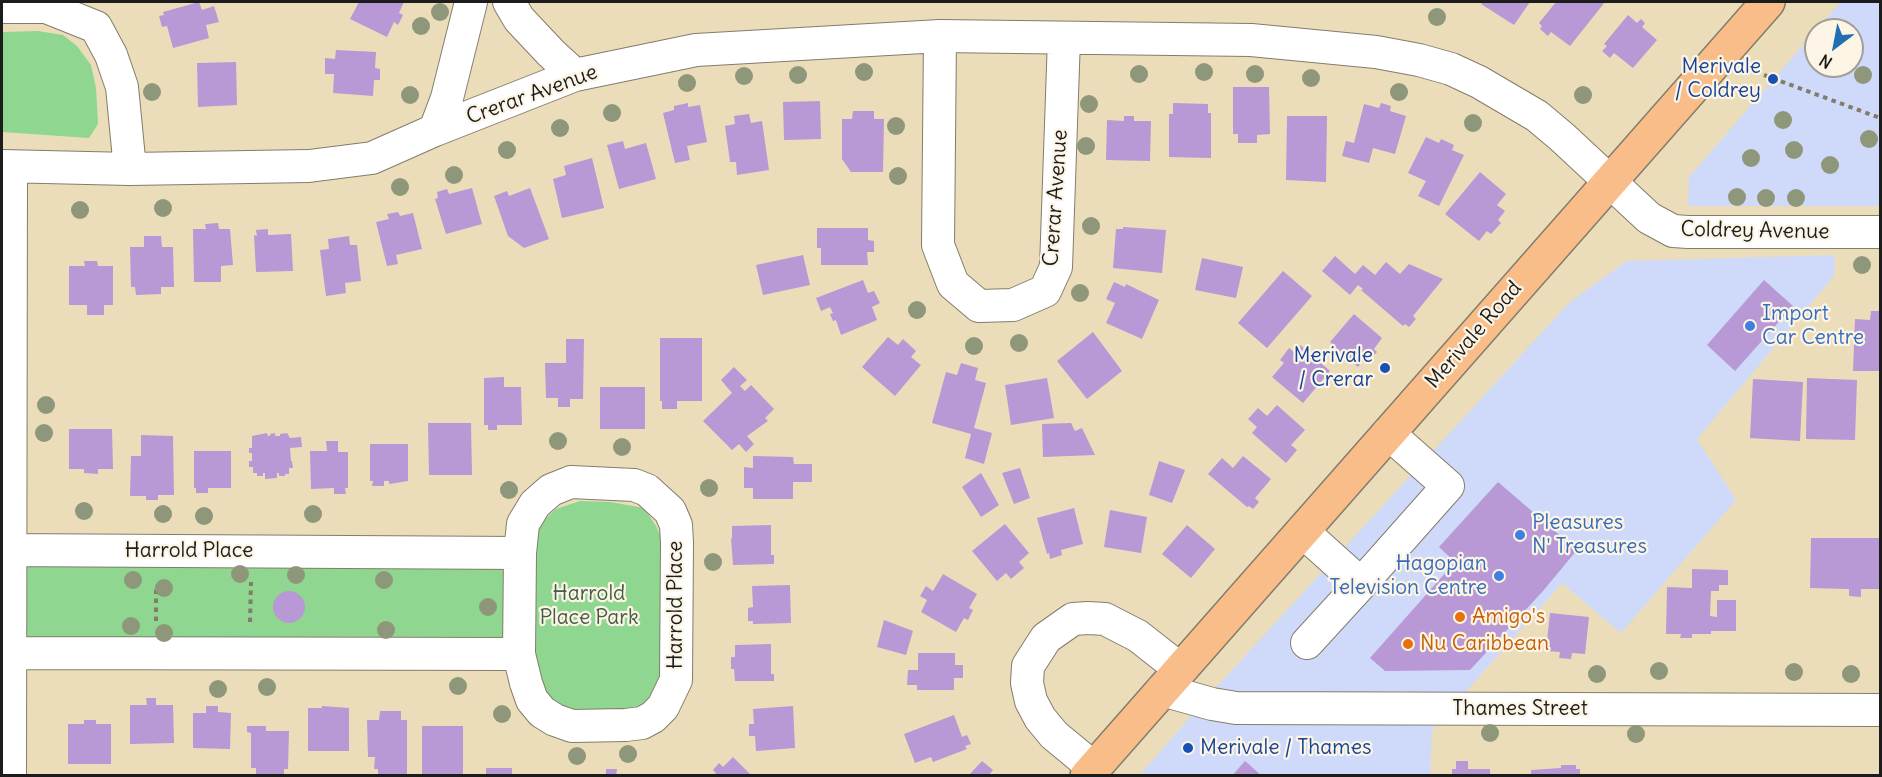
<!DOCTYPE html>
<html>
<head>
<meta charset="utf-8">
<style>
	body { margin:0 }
	#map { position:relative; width:1882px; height:777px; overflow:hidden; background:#ebddba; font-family:Delius,sans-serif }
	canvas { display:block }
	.frame { position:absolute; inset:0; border:3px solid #1c1c1c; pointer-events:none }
	.north { position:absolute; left:1804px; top:18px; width:60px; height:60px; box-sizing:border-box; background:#fcf5e5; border:2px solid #a29e95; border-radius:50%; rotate:212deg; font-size:16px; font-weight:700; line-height:24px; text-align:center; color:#1c1c1c }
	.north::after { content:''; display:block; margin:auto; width:21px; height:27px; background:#1f6fb2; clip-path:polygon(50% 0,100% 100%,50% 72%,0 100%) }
</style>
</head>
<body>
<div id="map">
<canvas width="1882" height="777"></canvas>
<div class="frame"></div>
<div class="north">N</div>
</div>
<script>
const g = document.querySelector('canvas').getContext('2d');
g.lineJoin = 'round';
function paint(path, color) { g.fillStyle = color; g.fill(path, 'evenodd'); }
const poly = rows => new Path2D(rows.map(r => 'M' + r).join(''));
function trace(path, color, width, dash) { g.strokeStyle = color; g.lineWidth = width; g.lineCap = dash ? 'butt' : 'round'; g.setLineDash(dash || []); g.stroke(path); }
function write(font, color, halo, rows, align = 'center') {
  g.font = font + ' Delius,sans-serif'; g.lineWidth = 4.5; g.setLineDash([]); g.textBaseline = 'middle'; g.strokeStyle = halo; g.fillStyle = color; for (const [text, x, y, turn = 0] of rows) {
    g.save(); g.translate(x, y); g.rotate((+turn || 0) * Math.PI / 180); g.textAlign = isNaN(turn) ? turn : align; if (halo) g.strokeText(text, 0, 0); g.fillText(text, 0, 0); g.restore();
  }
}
paint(poly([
	[1841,2,1880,2,1880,206,1688,206,1689,177,1816,30,1816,66,1852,66,1852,30,1816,30],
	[1835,255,1834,276,1697,439,1736,500,1621,633,1562,583,1432,730,1430,775,1139,776,1209,695,1570,302,1627,261]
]), '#cfdafa');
paint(poly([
	[38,31,63,35,77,46,91,65,96,88,98,124,89,138,2,132,2,32],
	[580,501,610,502,644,508,656,526,662,539,663,671,652,695,643,703,633,708,573,711,560,706,548,699,528,650,2,644,2,563,532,539,542,522,556,509]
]), '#8fd690');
paint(poly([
	[199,2,202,10,214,6,219,22,206,25,209,38,173,48,167,26,162,27,159,16,164,15,163,12],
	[359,2,404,2,399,13,403,15,398,25,394,22,387,37,350,19],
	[1483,2,1530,2,1514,25,1481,4],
	[1556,2,1605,2,1570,46,1551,32,1548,36,1540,29,1542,26,1539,23],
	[1628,15,1637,23,1641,19,1645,23,1642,27,1657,40,1633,68,1614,53,1610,58,1602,51,1607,46,1604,44],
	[336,50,376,52,375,68,380,69,380,80,374,80,373,96,333,93,334,74,325,74,325,58,335,59],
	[236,62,237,105,198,107,197,63],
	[1233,87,1269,87,1270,134,1257,135,1257,143,1238,143,1238,134,1233,134],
	[820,101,821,139,784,140,783,102],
	[688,103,688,107,700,105,707,142,687,146,690,160,675,163,663,113,674,110,674,106],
	[1173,103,1208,104,1208,113,1211,113,1211,158,1169,157,1169,114,1173,114],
	[1381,103,1391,106,1390,111,1406,116,1395,154,1373,148,1369,163,1342,156,1346,141,1354,143,1364,104,1379,108],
	[853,111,874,111,874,119,884,119,883,172,851,172,842,159,842,119,852,119],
	[749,114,751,123,762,121,769,170,737,175,736,162,730,162,725,126,735,124,734,116],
	[1124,116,1134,116,1134,121,1151,121,1150,161,1106,160,1107,120,1124,121],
	[1287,116,1327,116,1326,182,1286,180],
	[1426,137,1439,143,1441,139,1454,145,1452,150,1464,155,1439,206,1418,196,1426,181,1408,173],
	[623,141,625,149,646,143,656,179,619,189,607,145],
	[592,158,604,208,562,218,553,179,566,175,564,166],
	[1480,172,1506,194,1497,205,1505,211,1498,220,1501,223,1491,234,1487,231,1479,241,1445,214],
	[472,188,482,224,446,234,435,199,438,198,437,192,447,189,449,194],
	[530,188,549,239,524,248,508,236,494,196,507,191,509,196],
	[398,212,400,216,413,213,422,249,396,255,398,264,387,266,376,222,389,219,387,214],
	[218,223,219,229,230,229,233,265,221,266,221,282,194,282,193,229,206,229,205,224],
	[1123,227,1166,230,1162,273,1113,268,1116,229,1123,229],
	[817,228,868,228,868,240,874,241,874,252,867,252,868,265,821,265,821,248,817,248],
	[268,229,268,235,291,234,293,271,256,272,254,235,257,236,256,230],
	[144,236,161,236,162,247,173,247,174,287,161,287,161,294,136,295,135,287,131,287,130,247,144,247],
	[349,236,350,245,357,245,361,281,345,283,346,293,326,296,320,250,329,249,328,239],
	[803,255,810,285,763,295,756,265],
	[1335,256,1355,274,1363,265,1375,275,1386,262,1400,274,1409,264,1443,279,1413,316,1416,319,1409,327,1405,324,1403,326,1361,290,1363,289,1358,285,1350,295,1322,271],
	[1202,258,1243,267,1236,298,1195,290],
	[84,261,97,261,98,266,113,266,113,305,104,305,104,315,87,315,87,305,69,305,69,266,85,266],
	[1283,271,1312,296,1267,348,1238,323],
	[863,280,868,293,874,291,880,303,872,307,877,320,841,335,836,320,833,321,830,314,833,313,830,307,821,311,816,298],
	[1764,280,1793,306,1735,371,1707,345],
	[1114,282,1125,287,1126,284,1159,300,1142,339,1106,323,1115,303,1106,299],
	[1871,311,1880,311,1880,371,1853,371,1855,319,1870,320],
	[1354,314,1382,338,1374,349,1377,352,1370,359,1367,357,1358,367,1330,342],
	[1093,332,1122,371,1087,399,1057,361],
	[888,337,898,345,903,339,916,351,911,357,921,365,895,396,862,367],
	[660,338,702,338,702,401,677,401,677,409,662,409,662,401,660,401],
	[566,339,584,339,583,399,570,399,570,407,558,407,558,398,546,398,545,363,566,363],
	[1300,345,1330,371,1303,403,1272,377,1284,363,1280,360,1289,348,1294,352],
	[961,363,978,368,975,380,986,383,974,428,992,433,984,464,965,458,971,434,932,423,946,372,957,375],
	[734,367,747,380,740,386,745,391,751,385,774,409,765,418,768,421,747,436,754,444,746,452,739,444,732,450,703,421,732,393,721,380],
	[504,377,504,387,521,387,522,425,497,425,497,430,488,430,488,425,484,425,484,378],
	[1047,378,1054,418,1011,425,1005,385],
	[1807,378,1857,380,1855,440,1806,439],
	[1753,379,1803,382,1800,441,1750,438],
	[600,387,645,387,645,429,600,429],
	[1277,405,1305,430,1291,445,1297,450,1286,463,1252,433,1257,427,1248,419,1258,408,1267,416],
	[428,423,471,423,472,475,429,475],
	[1071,423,1075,431,1082,428,1095,455,1043,457,1042,424],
	[69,429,112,429,113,469,98,469,98,474,84,473,84,469,69,469],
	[267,433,268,436,270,436,270,434,275,433,275,436,280,436,280,434,287,433,290,438,301,437,302,447,290,448,291,461,292,461,293,468,289,468,289,474,285,474,285,476,279,476,279,473,277,473,277,478,265,479,265,473,263,473,263,476,257,476,257,473,253,473,253,467,249,467,249,461,252,461,252,453,249,453,249,448,252,448,252,436],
	[141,435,173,436,174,495,158,495,158,500,146,500,146,496,130,496,131,456,141,456],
	[326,441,338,441,338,452,348,452,348,488,345,488,346,494,334,494,334,488,311,489,310,451,327,451],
	[370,444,408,444,408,481,389,484,389,481,384,481,384,486,372,486,373,481,370,481],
	[194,451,231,451,231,488,208,488,208,493,196,493,196,488,194,488],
	[753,456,793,457,794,464,812,464,812,482,793,482,793,499,753,499,753,488,744,488,744,467,753,468],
	[1243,456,1271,479,1255,498,1259,502,1253,509,1249,506,1247,507,1208,474,1222,458,1233,468],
	[1159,461,1185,470,1172,503,1149,495],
	[1020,468,1030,498,1014,504,1002,473],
	[981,473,999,505,981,517,962,487],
	[1498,482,1577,550,1543,591,1470,670,1385,671,1370,658,1455,562,1439,547],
	[1074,508,1083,544,1061,550,1062,555,1050,559,1049,553,1047,554,1037,518],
	[1110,510,1147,517,1141,553,1104,547],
	[1005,524,1029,553,1019,562,1024,568,1011,579,1006,573,997,581,972,551],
	[771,525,771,555,774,555,774,564,733,565,731,538,732,539,732,526],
	[1187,525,1215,549,1191,578,1162,554],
	[1811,538,1880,538,1880,589,1861,589,1861,597,1849,596,1849,589,1810,588],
	[1692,569,1728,570,1728,585,1719,585,1719,591,1711,591,1710,616,1717,617,1717,600,1736,600,1736,631,1711,631,1711,634,1692,634,1692,638,1680,638,1681,634,1666,634,1667,587,1692,588],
	[943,574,977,594,969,608,973,610,968,620,964,618,956,632,921,612,927,600,920,596,926,586,933,591],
	[790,585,791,623,753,624,753,621,748,621,748,608,753,607,752,586],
	'273 607a16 16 0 1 1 32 0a16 16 0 1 1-32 0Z',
	[1550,613,1589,617,1585,654,1572,653,1571,659,1559,658,1560,652,1546,651],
	[884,620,913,631,906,655,877,647],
	[771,644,771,674,774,674,774,681,735,681,734,669,731,669,731,657,735,657,735,645],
	[918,653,955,653,955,665,963,665,963,678,954,678,954,690,917,690,917,685,907,685,908,670,918,670],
	[146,698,156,698,156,705,173,705,174,743,130,744,130,705,147,705],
	[206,706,218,706,218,712,231,713,230,749,193,748,193,713,206,713],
	[322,706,349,708,349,751,308,751,308,708,322,708],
	[793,706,795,748,756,751,755,736,749,736,749,724,754,724,753,709],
	[380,711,401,711,401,720,407,720,407,775,378,776,378,769,374,769,375,757,368,757,367,720,379,720],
	[954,715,962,737,967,735,971,744,965,746,967,749,933,762,931,757,915,763,904,734],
	[84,720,96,720,96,724,111,724,111,764,68,764,68,724,84,724],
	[247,726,266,726,266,731,289,731,288,769,284,769,284,776,256,775,256,768,251,768,251,733,247,732],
	[422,726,463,726,463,776,422,776],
	[733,757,752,776,714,776,716,773,713,770,719,763,723,767],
	[982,761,993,770,988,776,968,776],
	[1245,761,1262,776,1232,776],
	[1456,761,1468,761,1468,769,1490,769,1490,776,1452,776,1452,769,1456,769],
	[1561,765,1576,765,1576,769,1580,769,1580,776,1531,776,1531,770,1561,768],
	[486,768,512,768,512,776,486,776],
	[606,769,617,769,616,776,606,776]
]), '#b898d5');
const minor = poly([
	[509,2,519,19,551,53,575,75],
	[2,7,46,7,96,27,111,55,122,87,130,169],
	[940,36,938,245,953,284,979,306,1013,305,1045,291,1056,267,1064,38],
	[435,130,447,98,471,2],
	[2,166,130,169,309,166,372,158,435,130,575,75,696,50,940,36,1251,40,1376,52,1419,60,1451,69,1479,82,1537,116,1562,137,1649,218,1673,231,1688,232,1880,232],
	[571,482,634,485,647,490,670,511,676,525,677,543,676,680,663,707,653,717,642,723,626,725,572,726,555,720,542,712,532,700,526,683,519,654,520,553,523,524,535,504,551,490,571,482],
	[1302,531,1361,584,1448,486,1388,433],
	[2,550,520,553],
	[1307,643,1361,584],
	[2,653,519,654],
	[1162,690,1212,704,1236,708,1880,710],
	[1094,768,1054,735,1040,718,1031,701,1027,683,1028,666,1046,638,1073,619,1088,618,1105,619,1138,636,1180,669],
	[10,776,11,167]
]);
const major = poly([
	[1087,776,1768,2]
]);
trace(minor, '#847c6b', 34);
trace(major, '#847c6b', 36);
trace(poly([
	[1764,75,1880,118],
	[156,621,156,586,167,586],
	[250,622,251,582]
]), '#847c6b', 4, [4.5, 4.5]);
trace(minor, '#fff', 32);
trace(major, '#f8bd88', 33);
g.fillStyle = '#8f977a';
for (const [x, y] of [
	[440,12],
	[1437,17],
	[421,26],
	[864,72],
	[1204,72],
	[1139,74],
	[1255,74],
	[798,75],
	[1863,75],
	[744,76],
	[1311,78],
	[687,83],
	[152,92],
	[1399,92],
	[410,95],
	[1583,95],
	[1089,104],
	[612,113],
	[1783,120],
	[1473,123],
	[896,126],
	[560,128],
	[1869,139],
	[1086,146],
	[507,150],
	[1794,150],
	[1751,158],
	[1830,165],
	[454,175],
	[898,176],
	[400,187],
	[1737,197],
	[1766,198],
	[1796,198],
	[163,208],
	[80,210],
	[1091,226],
	[1862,265],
	[1080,293],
	[917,310],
	[1019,343],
	[974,346],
	[46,405],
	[44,433],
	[558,441],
	[622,447],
	[709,488],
	[509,490],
	[84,511],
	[163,514],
	[313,514],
	[204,516],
	[713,562],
	[240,574],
	[296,575],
	[133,580],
	[384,580],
	[164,588],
	[488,607],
	[131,626],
	[386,630],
	[164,633],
	[1659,671],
	[1794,672],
	[1597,674],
	[1851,674],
	[458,686],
	[267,687],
	[218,689],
	[502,714],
	[1490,733],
	[1636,734],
	[628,754],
	[577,756]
]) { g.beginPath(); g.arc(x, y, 9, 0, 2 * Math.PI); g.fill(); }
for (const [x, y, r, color] of [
	[1773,79,6,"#1a4fb4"],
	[1750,326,6,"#3f7fe0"],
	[1385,368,6,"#1a4fb4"],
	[1520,535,6,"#3f7fe0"],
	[1499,576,6,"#3f7fe0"],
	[1460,617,6,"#e8710a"],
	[1408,644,6,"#e8710a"],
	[1188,748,6,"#1a4fb4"]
]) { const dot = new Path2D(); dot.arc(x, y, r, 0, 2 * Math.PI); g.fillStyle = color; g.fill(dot); trace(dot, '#fcf5e5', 2); }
write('21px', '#164399', '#fcf5e5', [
	["Merivale",1761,67],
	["/ Coldrey",1761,91],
	["Merivale",1373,356],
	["/ Crerar",1373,380],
	["Merivale / Thames",1200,748,"left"]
], 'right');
write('21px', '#1c1c1c', '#fcf5e5', [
	["Crerar Avenue",532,95,-20],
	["Crerar Avenue",1056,198,-86],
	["Coldrey Avenue",1755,231,1],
	["Merivale Road",1474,335,-49],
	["Harrold Place",189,551],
	["Harrold Place",676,605,-90],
	["Thames Street",1520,709]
]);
write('21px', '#366cbe', '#fcf5e5', [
	["Import",1762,314],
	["Car Centre",1762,338],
	["Pleasures",1532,523],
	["N' Treasures",1532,547],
	["Hagopian",1487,564,"right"],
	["Television Centre",1487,588,"right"]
], 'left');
write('21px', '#445d45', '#fcf5e5', [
	["Harrold",589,594],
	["Place Park",589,618]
]);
write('21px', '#c56008', '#fcf5e5', [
	["Amigo's",1472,617],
	["Nu Caribbean",1420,644]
], 'left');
</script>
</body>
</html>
